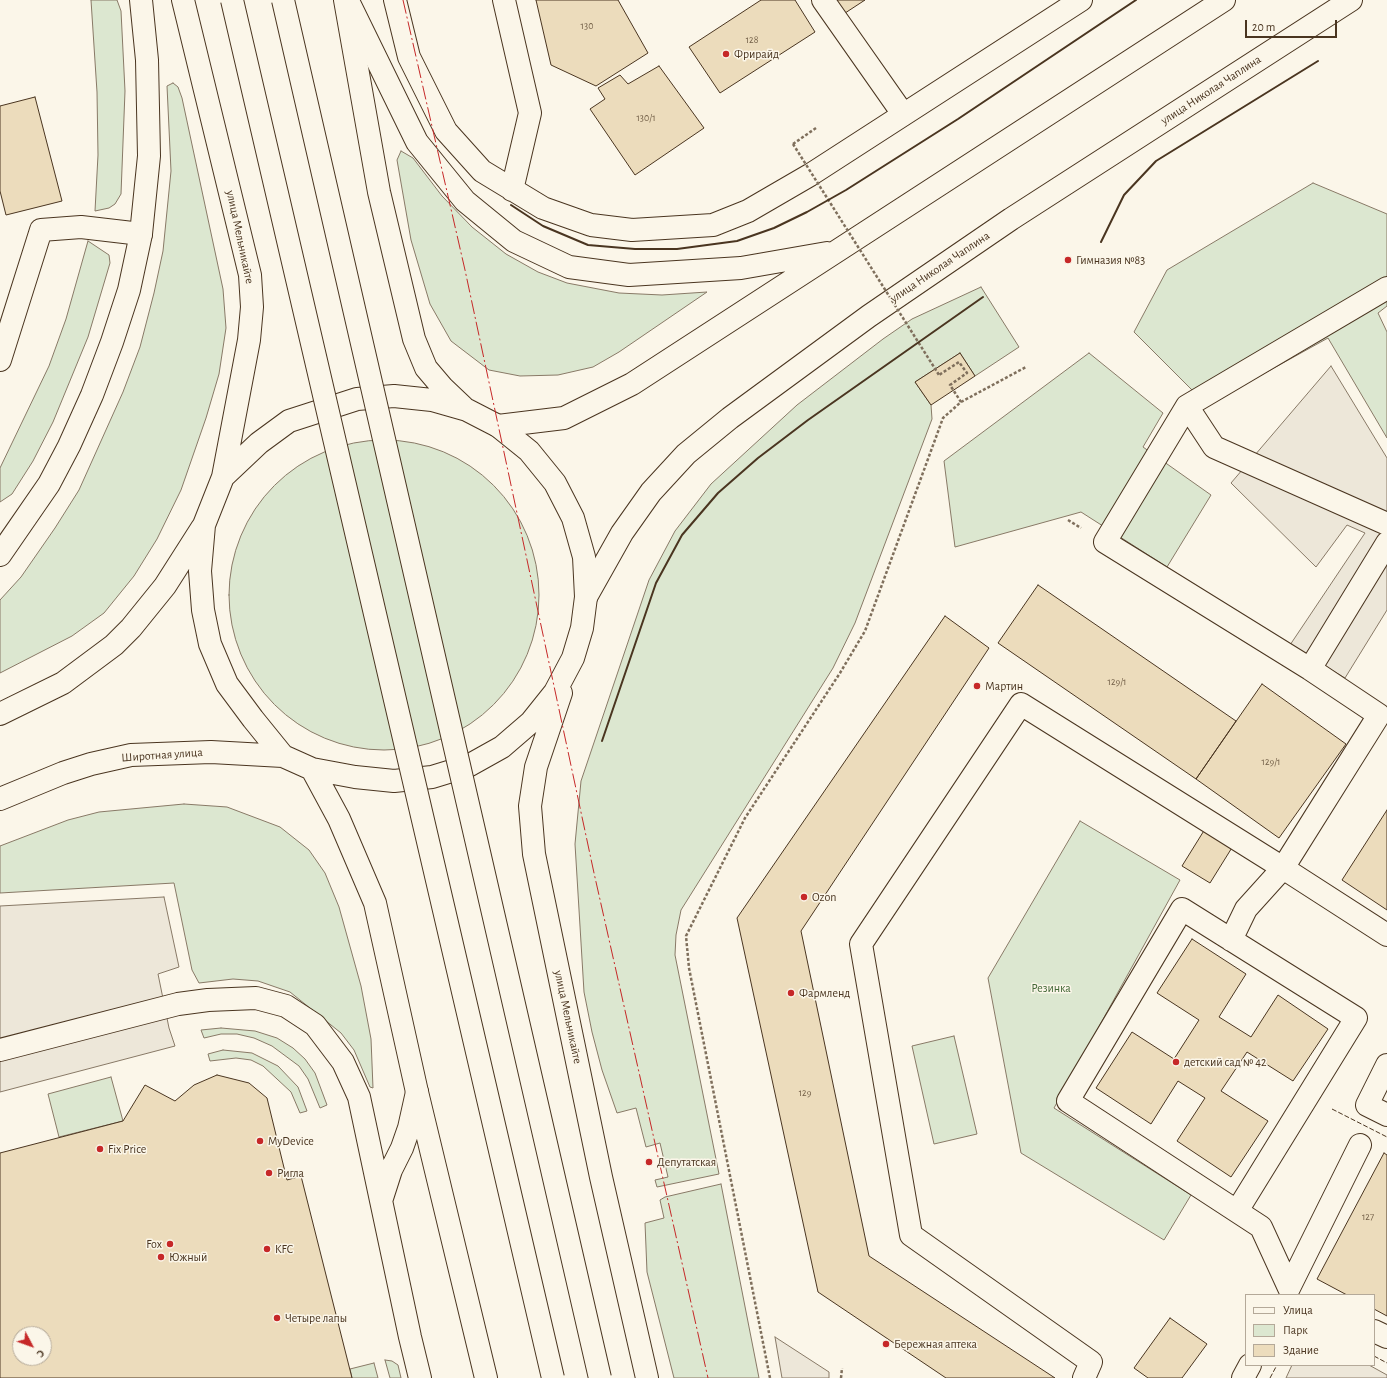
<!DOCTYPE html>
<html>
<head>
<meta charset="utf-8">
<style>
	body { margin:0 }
	#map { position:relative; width:1387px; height:1378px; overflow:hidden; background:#fbf6e9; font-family:"Alegreya Sans",sans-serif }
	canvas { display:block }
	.legend { position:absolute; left:1245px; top:1294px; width:130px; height:72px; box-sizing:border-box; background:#fbf6e9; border:1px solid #b4a999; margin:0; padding:5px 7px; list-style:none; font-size:12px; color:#4a3520 }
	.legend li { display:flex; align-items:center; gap:8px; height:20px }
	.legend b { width:20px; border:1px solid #b4a999 }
	.north { position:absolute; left:12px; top:1326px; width:40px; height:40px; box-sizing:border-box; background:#fbf6e9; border:1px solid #b4a999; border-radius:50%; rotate:131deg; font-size:11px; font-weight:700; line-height:16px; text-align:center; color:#4a3520 }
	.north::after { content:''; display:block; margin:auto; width:14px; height:18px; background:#c62828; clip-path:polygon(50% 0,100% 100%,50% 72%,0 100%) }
	.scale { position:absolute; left:1245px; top:20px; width:92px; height:18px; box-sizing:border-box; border:2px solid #4a3520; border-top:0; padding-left:5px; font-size:12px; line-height:14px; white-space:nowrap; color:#4a3520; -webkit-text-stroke:3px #fbf6e9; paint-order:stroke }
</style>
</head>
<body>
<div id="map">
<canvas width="1387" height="1378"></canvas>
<ul class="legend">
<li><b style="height:5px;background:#fbf6e9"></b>Улица</li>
<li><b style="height:11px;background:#dce7d0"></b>Парк</li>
<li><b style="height:11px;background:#ecdcbc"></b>Здание</li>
</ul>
<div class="north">С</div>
<div class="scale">20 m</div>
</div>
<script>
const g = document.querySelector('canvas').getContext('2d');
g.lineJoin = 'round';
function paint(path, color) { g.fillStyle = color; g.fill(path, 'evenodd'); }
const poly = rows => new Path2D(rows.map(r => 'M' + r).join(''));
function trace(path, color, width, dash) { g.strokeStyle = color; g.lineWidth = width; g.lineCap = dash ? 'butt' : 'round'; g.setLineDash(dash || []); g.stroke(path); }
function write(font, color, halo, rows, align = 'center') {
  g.font = font + ' "Alegreya Sans",sans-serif'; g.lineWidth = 3; g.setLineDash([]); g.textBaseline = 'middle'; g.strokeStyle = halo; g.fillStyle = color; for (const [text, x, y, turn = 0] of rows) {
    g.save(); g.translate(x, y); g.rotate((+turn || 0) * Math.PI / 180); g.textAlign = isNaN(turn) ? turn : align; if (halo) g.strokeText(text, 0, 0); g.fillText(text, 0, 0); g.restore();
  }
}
const green = poly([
	[91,0,117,0,121,11,125,91,121,194,115,204,109,208,95,211,98,155,97,92,91,0],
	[173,83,178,87,182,98,223,289,226,328,219,374,206,418,181,490,157,539,134,576,104,613,72,636,0,673,0,600,21,577,55,528,79,490,123,392,140,347,154,293,163,251,171,171,167,86,173,83],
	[401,151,413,158,442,196,472,227,506,254,538,272,567,283,619,293,662,295,707,292,619,352,593,367,558,375,520,376,489,370,451,341,430,304,411,240,397,160,401,151],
	[1313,183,1387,214,1387,306,1378,313,1387,332,1387,438,1328,338,1207,405,1134,332,1167,270,1313,183],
	[88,241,109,255,110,263,88,337,53,422,33,461,12,494,0,502,0,468,49,366,66,319,88,241],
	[981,287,1019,347,975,376,960,353,915,382,931,405,932,419,855,623,833,668,681,910,676,935,675,955,719,1174,657,1187,655,1180,668,1177,660,1143,646,1147,636,1108,617,1113,602,1070,592,1032,584,992,575,844,581,781,649,580,675,531,711,484,797,405,883,339,912,319,981,287],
	[1089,353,1163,413,1143,447,1211,495,1167,567,1081,512,955,547,944,461,1089,353],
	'229 595a155 155 0 1 1 310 0a155 155 0 1 1-310 0Z',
	[184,804,227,807,280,827,309,850,325,873,339,907,361,986,371,1039,373,1088,370,1087,354,1050,341,1033,290,992,258,981,233,979,199,983,192,970,174,883,0,893,0,846,68,820,99,812,184,804],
	[1080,821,1180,880,1054,1108,1191,1195,1164,1240,1021,1153,988,978,1080,821],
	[221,1028,255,1031,277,1038,293,1048,305,1059,315,1073,327,1105,320,1108,308,1079,299,1066,272,1046,254,1038,237,1034,221,1034,204,1038,201,1030,221,1028],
	[954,1036,977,1134,934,1144,912,1046,954,1036],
	[223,1050,252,1053,278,1066,298,1087,307,1111,300,1113,291,1092,263,1066,251,1060,236,1058,210,1061,208,1054,223,1050],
	[111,1077,123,1121,59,1137,48,1094,111,1077],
	[721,1184,759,1378,674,1378,647,1272,645,1223,664,1218,660,1200,665,1197,721,1184],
	[385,1360,392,1361,398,1365,401,1378,390,1378,385,1360],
	[374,1363,378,1378,352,1378,350,1369,374,1363]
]);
paint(green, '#dce7d0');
trace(green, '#887966', 1);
const parking = poly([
	[1331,366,1387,458,1387,610,1345,678,1290,645,1365,533,1347,525,1316,567,1231,483,1331,366],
	[164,897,179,967,158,974,169,1028,175,1046,0,1092,0,906,164,897],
	[775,1337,829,1372,829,1378,782,1378,775,1337],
	[1292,1365,1369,1365,1387,1375,1387,1378,1286,1378,1292,1365]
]);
paint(parking, '#ede7d9');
trace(parking, '#887966', 1);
const building = poly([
	[536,0,618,0,648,53,596,86,551,65,536,0],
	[761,0,795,0,815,32,720,93,689,47,761,0],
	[828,0,865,0,839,17,828,0],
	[659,66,704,128,635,175,590,109,605,99,598,88,620,75,628,84,659,66],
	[35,97,62,201,6,215,0,191,0,106,35,97],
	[960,353,975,376,931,405,915,382,960,353],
	[1038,585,1236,721,1196,779,998,643,1038,585],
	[945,616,989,648,801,931,869,1256,1055,1378,946,1378,818,1292,737,918,945,616],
	[1262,684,1346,744,1279,838,1196,779,1262,684],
	[1387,810,1387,910,1342,880,1387,810],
	[1205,829,1233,846,1210,883,1182,866,1205,829],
	[1192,939,1246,974,1219,1017,1251,1037,1278,995,1328,1029,1293,1081,1247,1052,1221,1091,1268,1121,1231,1177,1177,1141,1205,1098,1178,1081,1151,1124,1096,1088,1132,1032,1174,1059,1199,1020,1157,993,1192,939],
	[217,1075,249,1083,267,1098,287,1180,301,1176,352,1378,0,1378,0,1153,123,1121,145,1085,175,1101,194,1085,217,1075],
	[20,1334,44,1334,44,1358,20,1358,20,1334],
	[1384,1153,1387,1155,1387,1316,1374,1309,1374,1295,1347,1295,1317,1279,1384,1153],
	[1170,1318,1207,1344,1182,1378,1148,1378,1134,1368,1170,1318]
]);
paint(building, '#ecdcbc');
trace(building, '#4a3520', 1);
const minor = poly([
	[395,0,409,57,446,131,482,171,543,208,591,225,632,230,713,225,748,211,810,175,1081,0],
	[504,0,530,113,512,190],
	[823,0,903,114],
	[349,3,417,142,465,201,514,241,569,267,629,275,741,268,827,253],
	[0,360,41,230,81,227,141,234],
	[1187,406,1214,447,1387,524],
	[498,426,564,418,632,384,1224,0],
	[586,597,622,533,651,492,686,454,730,418,869,316,1011,219,1351,0],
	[1310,669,1105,542,1187,406,1387,288],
	[1231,940,1246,909,1283,868,1387,935],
	[0,1050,178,1004,208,1000,256,998,286,1006,315,1025,343,1062,359,1097,410,1337,420,1378],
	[1387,1065,1367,1105,1387,1115],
	[382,1198,391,1170,402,1148,409,1128,417,1092],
	[1237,1211,1356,1018,1182,909,1068,1101,1261,1227,1289,1288],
	[1289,1288,1360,1145],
	[1374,1331,1387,1337],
	[1084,1378,1091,1362,911,1235,861,944,1021,704,1283,868,1379,715,1310,669,1387,543],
	[1243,1378,1250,1365]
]);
const major = poly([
	[183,0,250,275,252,307,249,340,223,477],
	[345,0,379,192,414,339,426,368,443,388,463,407],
	[394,396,432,400,467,410,498,426,529,451,555,483,573,518,584,557,586,597,582,628,573,658,555,692,531,722,502,747,468,766,432,777,394,781,355,777,312,769,283,756,253,719,227,684,210,644,203,610,200,571,204,525,223,477,259,443,289,421,357,399,394,396],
	[0,555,49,484,69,446,92,395,112,342,129,290,141,234,149,156,147,60,141,0],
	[561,693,536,767,530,806,534,854,601,1177,647,1378],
	[0,714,63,683,114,645,131,628,165,586,202,528],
	[312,769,339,819,375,903,417,1092,486,1378],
	[0,799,63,773,91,764,131,755,211,752,283,756]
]);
trace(minor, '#4a3520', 24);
trace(major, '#4a3520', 24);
trace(poly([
	[793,144,816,128],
	[961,402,1026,367],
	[1068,520,1081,528],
	[770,1378,689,968,686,936,745,818,840,673,865,631,943,418,961,402,950,385,967,373,959,362,939,375],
	[841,1378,842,1368]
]), '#7f6f5c', 2.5, [3, 2]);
trace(minor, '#fbf6e9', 22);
trace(major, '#fbf6e9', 22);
const majorBridge = poly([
	[232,0,553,1378],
	[283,0,600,1378]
]);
trace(majorBridge, '#4a3520', 24, []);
trace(poly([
	[793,144,939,375]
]), '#7f6f5c', 2.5, [3, 2]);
trace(majorBridge, '#fbf6e9', 22);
trace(poly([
	[1332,1109,1387,1137],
	[1374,1356,1387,1363],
	[1270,1378,1277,1365]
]), '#4a3520', 1, [5, 2]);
trace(poly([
	[511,205,543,226,588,245,635,249,677,249,737,241,774,228,807,212,846,190,958,119,1136,0],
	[1101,242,1124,195,1156,161,1318,61],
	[602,741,656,583,682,535,718,493,758,458,808,420,983,297]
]), '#4a3520', 2);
trace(poly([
	[403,0,465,270,594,873,708,1378]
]), '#c62828', 1, [14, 3, 2, 3]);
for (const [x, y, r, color] of [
	[726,54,4,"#c62828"],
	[1068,260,4,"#c62828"],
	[977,686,4,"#c62828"],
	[804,897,4,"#c62828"],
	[791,993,4,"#c62828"],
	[1176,1062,4,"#c62828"],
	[260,1141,4,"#c62828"],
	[100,1149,4,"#c62828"],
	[649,1162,4,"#c62828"],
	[269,1173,4,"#c62828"],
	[170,1244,4,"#c62828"],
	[267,1249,4,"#c62828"],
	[161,1257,4,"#c62828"],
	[277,1318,4,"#c62828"],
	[886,1344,4,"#c62828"]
]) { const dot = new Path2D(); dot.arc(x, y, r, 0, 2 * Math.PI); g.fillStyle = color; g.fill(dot); trace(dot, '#fbf6e9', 1.5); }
write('10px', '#725f47', null, [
	["130",587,26],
	["128",752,40],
	["130/1",646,118],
	["129/1",1117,682],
	["129/1",1271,762],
	["129",805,1093],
	["127",1368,1217]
]);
write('12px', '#4a3520', '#fbf6e9', [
	["Фрирайд",734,54],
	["Гимназия №83",1076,260],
	["Мартин",985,686],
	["Ozon",812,897],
	["Фармленд",799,993],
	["детский сад № 42",1184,1062],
	["MyDevice",268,1141],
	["Fix Price",108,1149],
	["Депутатская",657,1162],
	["Ригла",277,1173],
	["Fox",162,1244,"right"],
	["KFC",275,1249],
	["Южный",169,1257],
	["Четыре лапы",285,1318],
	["Бережная аптека",894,1344]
], 'left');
write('12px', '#4a3520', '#fbf6e9', [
	["улица Николая Чаплина",1211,90,-33],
	["улица Мельникайте",240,237,78],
	["улица Николая Чаплина",940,267,-34],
	["Широтная улица",162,755,-4],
	["улица Мельникайте",568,1017,78]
]);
write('12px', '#436837', '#fbf6e9', [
	["Резинка",1051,988]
]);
</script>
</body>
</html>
